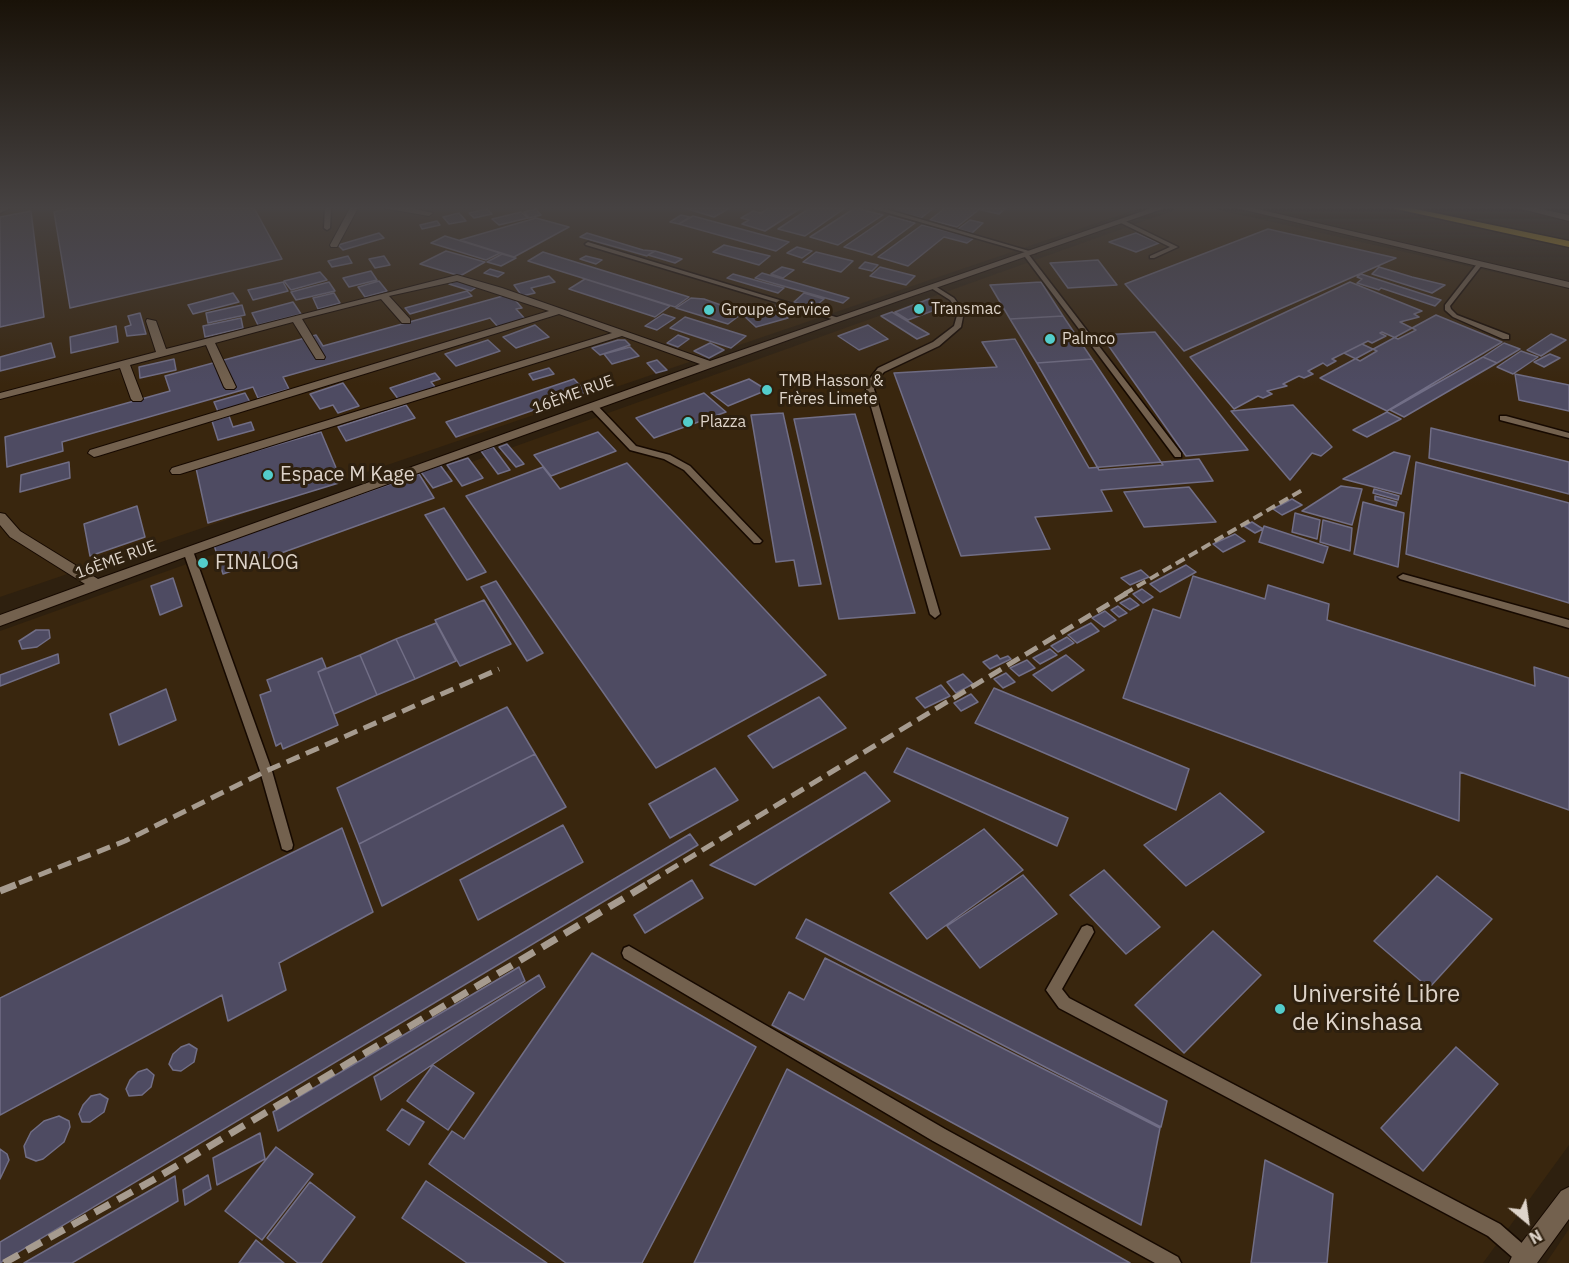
<!DOCTYPE html>
<html>
<head>
<meta charset="utf-8">
<style>
	body { margin:0 }
	#map { position:relative; width:1569px; height:1263px; overflow:hidden; background:#2e200f; font-family:"IBM Plex Sans",sans-serif }
	canvas { display:block }
	.north { position:absolute; left:1497px; top:1191px; width:60px; height:60px; -webkit-text-stroke:4px #2e200f; paint-order:stroke; rotate:151deg; font-size:16px; font-weight:700; line-height:24px; text-align:center; color:#ded4ca }
	.north::after { content:''; display:block; margin:auto; width:21px; height:27px; background:#ded4ca; clip-path:polygon(50% 0,100% 100%,50% 72%,0 100%) }
</style>
</head>
<body>
<div id="map">
<canvas width="1569" height="1263"></canvas>
<div class="north">N</div>
</div>
<script>
const g = document.querySelector('canvas').getContext('2d');
g.lineJoin = 'round';
function paint(path, color) { g.fillStyle = color; g.fill(path, 'evenodd'); }
const poly = rows => new Path2D(rows.map(r => 'M' + r).join(''));
function trace(path, color, width, dash) { g.strokeStyle = color; g.lineWidth = width; g.lineCap = dash ? 'butt' : 'round'; g.setLineDash(dash || []); g.stroke(path); }
function write(font, color, halo, rows, align = 'center') {
  g.font = font + ' "IBM Plex Sans",sans-serif'; g.lineWidth = 6; g.setLineDash([]); g.textBaseline = 'middle'; g.strokeStyle = halo; g.fillStyle = color; for (const [text, x, y, turn = 0] of rows) {
    g.save(); g.translate(x, y); g.rotate((+turn || 0) * Math.PI / 180); g.textAlign = isNaN(turn) ? turn : align; if (halo) g.strokeText(text, 0, 0); g.fillText(text, 0, 0); g.restore();
  }
}
paint(poly([
	[0,208,1141,208,0,597],
	[1180,208,1211,208,1569,289,1569,1145,1483,1263,0,1263,0,631],
	[1569,1229,1569,1263,1546,1263]
]), '#39260e');
const building = poly([
	[71,208,254,208,282,259,70,308,54,212,71,208],
	[684,208,730,208,714,217,684,208],
	[769,208,801,208,765,231,742,224,749,220,741,218,753,211,761,213,769,208],
	[810,208,845,208,805,236,778,229,810,208],
	[855,208,883,215,838,245,810,237,855,208],
	[898,208,934,208,921,218,894,211,898,208],
	[945,208,981,208,957,227,930,220,945,208],
	[983,208,1006,208,999,214,981,210,983,208],
	[487,209,492,214,474,218,469,213,487,209],
	[536,209,541,215,529,218,524,212,536,209],
	[31,211,44,317,0,327,0,217,31,211],
	[521,212,528,218,499,225,492,219,521,212],
	[459,213,466,221,449,224,443,217,459,213],
	[681,215,690,217,679,224,670,222,681,215],
	[693,216,789,242,776,251,679,224,693,216],
	[889,216,915,223,872,255,844,247,889,216],
	[536,218,569,227,514,257,460,240,536,218],
	[970,220,983,223,972,233,958,229,970,220],
	[437,221,440,225,422,229,420,225,437,221],
	[922,225,974,238,967,243,944,237,908,266,878,257,922,225],
	[1268,229,1396,258,1184,351,1125,284,1268,229],
	[379,233,384,238,343,250,338,245,379,233],
	[587,233,643,250,654,251,647,256,580,237,587,233],
	[1136,233,1159,243,1136,252,1109,242,1136,233],
	[445,236,500,253,486,260,431,243,445,236],
	[724,245,770,256,759,265,713,252,724,245],
	[797,247,812,251,802,258,787,253,797,247],
	[446,251,485,262,460,276,420,264,446,251],
	[655,251,682,259,675,263,648,255,655,251],
	[543,252,689,297,675,307,528,261,543,252],
	[816,252,853,261,841,272,803,262,816,252],
	[502,254,516,258,501,266,487,262,502,254],
	[348,256,352,263,332,267,328,261,348,256],
	[384,256,390,265,375,268,369,259,384,256],
	[586,256,602,260,596,264,580,259,586,256],
	[1098,260,1117,285,1068,288,1050,263,1098,260],
	[865,262,878,265,872,271,859,268,865,262],
	[782,267,794,270,783,278,771,274,782,267],
	[880,267,915,276,906,285,870,276,880,267],
	[1379,267,1412,277,1445,285,1432,293,1372,274,1379,267],
	[490,269,504,273,498,277,484,273,490,269],
	[371,271,377,280,349,287,343,278,371,271],
	[320,272,327,280,291,290,284,281,320,272],
	[762,273,849,298,843,303,755,278,762,273],
	[733,274,784,288,778,293,727,278,733,274],
	[1361,274,1441,300,1435,306,1381,288,1379,290,1357,283,1362,279,1357,277,1361,274],
	[549,276,555,282,531,288,535,293,522,296,514,285,549,276],
	[585,279,670,306,655,317,569,289,585,279],
	[456,280,478,286,471,291,449,284,456,280],
	[379,281,387,291,365,297,358,287,379,281],
	[283,282,288,291,253,300,248,290,283,282],
	[329,282,335,291,296,300,291,292,329,282],
	[1041,282,1063,316,1010,319,990,285,1041,282],
	[1350,282,1422,311,1414,314,1419,317,1400,322,1416,330,1398,339,1382,332,1380,333,1386,336,1372,343,1368,341,1332,359,1336,361,1327,366,1323,363,1308,371,1313,374,1304,378,1299,376,1283,384,1287,386,1267,391,1272,394,1263,398,1258,396,1234,409,1190,357,1350,282],
	[467,291,472,296,410,314,405,308,467,291],
	[233,293,239,302,193,314,188,305,233,293],
	[334,293,340,303,318,309,313,298,334,293],
	[804,293,824,299,813,308,794,302,804,293],
	[510,294,522,308,516,309,526,320,499,328,490,318,283,377,289,389,258,398,253,387,62,442,63,451,7,467,5,437,170,391,165,376,316,335,323,346,510,294],
	[691,298,704,299,743,313,728,324,676,308,691,298],
	[929,299,943,307,908,320,895,312,929,299],
	[293,302,301,314,258,325,252,313,293,302],
	[242,305,245,315,208,323,206,313,242,305],
	[775,306,788,318,756,327,743,315,775,306],
	[892,312,929,334,917,339,881,316,892,312],
	[140,313,146,334,127,336,125,327,131,325,128,316,140,313],
	[663,314,675,318,657,330,645,326,663,314],
	[1436,315,1502,342,1387,411,1320,378,1436,315],
	[1063,316,1092,359,1037,363,1010,319,1063,316],
	[685,317,746,336,731,348,670,328,685,317],
	[241,318,243,328,205,337,203,326,241,318],
	[535,325,549,337,516,348,503,337,535,325],
	[868,325,888,339,859,350,838,336,868,325],
	[116,326,118,342,71,353,70,337,116,326],
	[1155,332,1248,450,1186,456,1101,335,1155,332],
	[1551,334,1566,340,1541,356,1527,350,1551,334],
	[678,335,689,339,678,347,667,343,678,335],
	[1015,339,1089,468,1199,459,1213,481,1101,490,1112,511,1035,517,1050,549,961,556,894,373,997,367,982,342,1015,339],
	[488,340,500,351,456,366,445,354,488,340],
	[618,340,625,340,630,345,600,355,592,348,618,340],
	[51,343,55,357,0,371,0,357,51,343],
	[710,343,724,350,709,358,694,351,710,343],
	[1504,343,1520,349,1497,363,1483,357,1504,343],
	[1362,344,1377,351,1360,361,1344,353,1362,344],
	[630,347,639,356,612,364,604,354,630,347],
	[1521,351,1538,357,1513,374,1497,367,1521,351],
	[1550,354,1560,358,1544,367,1534,362,1550,354],
	[1483,357,1497,363,1404,417,1390,410,1483,357],
	[174,359,176,370,140,378,139,367,174,359],
	[1092,359,1163,465,1099,470,1037,363,1092,359],
	[657,360,667,370,656,373,647,363,657,360],
	[549,368,554,374,533,380,529,374,549,368],
	[435,373,440,379,431,382,436,388,399,400,390,388,435,373],
	[1515,374,1569,385,1569,411,1519,400,1515,374],
	[574,379,586,392,456,437,446,422,574,379],
	[749,379,767,390,728,406,711,393,749,379],
	[343,383,359,406,338,413,333,405,320,409,310,394,343,383],
	[245,393,251,404,219,414,214,402,245,393],
	[704,393,726,412,654,438,636,418,704,393],
	[406,405,415,418,346,441,338,427,406,405],
	[1293,405,1332,447,1321,456,1312,453,1290,480,1231,411,1293,405],
	[1387,412,1401,419,1367,437,1353,430,1387,412],
	[783,413,821,584,799,586,794,560,776,562,751,415,783,413],
	[855,414,915,613,839,619,794,419,855,414],
	[229,416,233,427,251,422,254,430,218,440,212,421,229,416],
	[1431,428,1569,462,1569,494,1429,458,1431,428],
	[321,432,342,482,208,523,196,468,321,432],
	[598,432,616,451,551,476,534,455,598,432],
	[507,444,524,464,516,467,499,447,507,444],
	[493,447,510,470,498,474,481,451,493,447],
	[1394,452,1410,456,1401,494,1343,479,1394,452],
	[468,458,483,478,462,486,447,465,468,458],
	[69,462,70,478,20,492,21,475,69,462],
	[1416,462,1569,503,1569,603,1406,554,1416,462],
	[627,463,826,675,656,768,466,496,543,467,560,489,627,463],
	[440,465,452,481,433,488,421,472,440,465],
	[419,474,434,498,223,574,214,545,419,474],
	[1341,486,1362,489,1352,525,1302,511,1341,486],
	[1189,487,1216,522,1144,527,1124,492,1189,487],
	[1374,489,1399,496,1398,500,1373,493,1374,489],
	[1375,496,1397,502,1396,506,1375,500,1375,496],
	[1292,499,1302,505,1282,515,1273,509,1292,499],
	[1363,502,1404,513,1398,567,1354,554,1363,502],
	[137,506,145,537,90,556,84,524,137,506],
	[444,508,486,572,467,580,425,515,444,508],
	[1295,513,1320,520,1317,539,1292,532,1295,513],
	[1323,520,1352,528,1350,551,1320,542,1323,520],
	[1252,522,1263,529,1255,533,1244,526,1252,522],
	[1264,526,1328,547,1323,563,1259,542,1264,526],
	[1235,534,1245,541,1223,552,1213,544,1235,534],
	[1186,565,1196,572,1160,592,1150,584,1186,565],
	[1141,570,1149,577,1130,585,1121,578,1141,570],
	[1193,576,1265,599,1268,585,1329,604,1327,620,1535,686,1534,667,1569,678,1569,810,1460,772,1459,821,1123,698,1153,609,1180,618,1193,576],
	[173,578,182,606,160,615,151,586,173,578],
	[496,581,543,653,527,661,481,587,496,581],
	[1142,589,1153,597,1143,603,1133,594,1142,589],
	[1130,598,1139,605,1130,610,1120,603,1130,598],
	[484,600,511,644,460,666,435,620,484,600],
	[1118,606,1127,613,1119,617,1111,610,1118,606],
	[1105,611,1116,620,1104,627,1092,618,1105,611],
	[436,623,456,661,415,679,396,639,436,623],
	[1091,623,1099,631,1077,643,1068,635,1091,623],
	[36,630,49,630,50,638,37,647,22,649,19,641,36,630],
	[1067,637,1074,643,1058,652,1051,646,1067,637],
	[396,639,415,679,377,695,360,655,396,639],
	[1050,649,1057,655,1040,664,1033,658,1050,649],
	[58,654,59,663,0,686,0,675,58,654],
	[360,655,377,695,334,714,318,672,360,655],
	[997,655,1000,659,1008,656,1011,659,990,669,983,662,997,655],
	[1066,655,1084,670,1052,691,1033,675,1066,655],
	[322,658,326,668,318,672,338,725,283,749,281,743,276,746,260,695,271,691,267,680,322,658],
	[1027,660,1035,668,1019,676,1010,668,1027,660],
	[1006,673,1015,682,1003,688,994,679,1006,673],
	[963,674,973,684,956,693,947,682,963,674],
	[941,685,950,696,925,708,916,698,941,685],
	[994,688,1189,769,1176,810,975,723,994,688],
	[166,689,176,720,119,745,110,714,166,689],
	[971,694,978,702,961,711,954,703,971,694],
	[819,697,846,728,773,768,748,736,819,697],
	[507,707,535,754,359,844,337,788,507,707],
	[907,748,1068,818,1057,846,894,772,907,748],
	[535,754,566,807,382,906,359,844,535,754],
	[715,768,738,800,670,838,649,804,715,768],
	[865,772,890,801,755,885,710,865,865,772],
	[1220,793,1264,832,1186,886,1144,845,1220,793],
	[563,825,583,862,478,920,460,880,563,825],
	[342,828,373,912,279,963,286,990,228,1021,222,995,0,1115,0,998,342,828],
	[984,829,1023,870,927,939,890,893,984,829],
	[690,834,698,845,0,1263,0,1242,690,834],
	[1104,870,1160,927,1126,954,1070,895,1104,870],
	[1023,875,1057,914,980,968,947,926,1023,875],
	[1437,876,1492,919,1429,988,1374,941,1437,876],
	[692,880,703,898,645,933,634,915,692,880],
	[806,919,1167,1101,1161,1127,796,938,806,919],
	[1213,931,1261,975,1184,1053,1135,1005,1213,931],
	[592,953,756,1047,642,1263,566,1263,429,1164,452,1131,464,1139,592,953],
	[825,958,1160,1128,1141,1225,772,1025,789,992,804,1000,825,958],
	[519,967,525,981,278,1131,273,1112,519,967],
	[539,975,545,987,381,1100,374,1077,539,975],
	[189,1044,197,1049,194,1062,181,1071,173,1070,169,1064,173,1054,181,1047,189,1044],
	[1456,1047,1498,1084,1423,1171,1381,1128,1456,1047],
	[433,1065,474,1093,448,1130,407,1101,433,1065],
	[147,1069,154,1075,151,1087,142,1095,129,1096,126,1089,130,1080,138,1072,147,1069],
	[787,1069,1130,1263,694,1263,787,1069],
	[100,1094,108,1099,104,1112,90,1122,82,1122,79,1114,83,1105,91,1096,100,1094],
	[402,1109,424,1122,409,1145,387,1130,402,1109],
	[59,1116,69,1121,70,1127,64,1142,43,1159,36,1161,26,1157,24,1146,31,1132,44,1121,59,1116],
	[260,1133,265,1159,217,1185,213,1158,260,1133],
	[276,1147,313,1174,262,1240,225,1211,276,1147],
	[0,1149,7,1154,9,1160,0,1179,0,1149],
	[1265,1160,1333,1194,1327,1263,1251,1263,1265,1160],
	[208,1175,211,1189,185,1205,183,1190,208,1175],
	[175,1176,178,1201,72,1263,24,1263,175,1176],
	[426,1181,547,1263,467,1263,402,1218,426,1181],
	[310,1182,355,1217,321,1263,298,1263,267,1238,310,1182],
	[256,1240,284,1263,239,1263,256,1240]
]);
paint(building, '#4e4b62');
trace(building, '#716e86', 1.5);
const service = poly([
	[9,208,8,209,0,213,0,209,9,208],
	[325,208,331,208,330,228,327,230,324,228,325,208],
	[871,208,882,208,1036,253,1031,254,871,208],
	[1121,221,1125,221,1178,247,1154,258,1150,258,1150,256,1170,247,1121,223,1121,221],
	[588,242,839,318,841,319,835,320,586,245,585,244,588,242],
	[1025,255,1029,255,1181,453,1181,457,1175,457,1025,257,1025,255],
	[1479,263,1482,265,1450,306,1451,309,1457,315,1509,335,1509,339,1503,339,1453,317,1445,310,1445,305,1477,264,1479,263],
	[931,286,935,286,954,298,964,312,961,327,939,346,884,372,876,381,874,389,940,614,935,618,930,614,866,389,868,381,878,368,933,342,954,326,958,312,950,300,931,288,931,286],
	[590,404,596,404,636,446,670,455,690,466,760,539,762,541,760,543,754,543,684,470,664,459,630,450,590,408,590,404],
	[1500,416,1506,416,1569,433,1569,438,1500,420,1500,416],
	[188,548,193,551,272,771,293,845,292,849,287,851,282,849,281,845,260,771,183,551,188,548],
	[1403,574,1569,620,1569,628,1400,579,1398,577,1403,574],
	[1087,925,1092,927,1094,932,1062,989,1069,998,1500,1224,1532,1252,1535,1258,1533,1263,1519,1263,1488,1236,1059,1008,1046,990,1082,927,1087,925],
	[629,946,945,1129,1178,1257,1181,1263,1155,1263,933,1141,624,958,622,953,624,948,629,946]
]);
const minor = poly([
	[350,208,358,208,337,247,331,247,330,245,350,208],
	[383,208,411,208,433,213,429,216,383,208],
	[1152,208,1165,208,841,321,193,554,0,626,0,615,85,584,10,537,0,525,0,513,5,514,20,531,98,579,700,364,622,336,180,474,172,474,170,471,172,468,612,333,559,314,98,456,94,457,88,453,90,450,549,311,457,281,389,296,410,319,410,323,402,323,381,299,302,319,325,357,324,359,316,359,293,322,215,343,236,387,234,389,226,389,224,387,206,345,130,365,143,399,141,401,133,401,131,399,120,368,0,399,0,393,156,352,146,321,147,319,156,321,166,349,457,275,502,288,710,361,1152,208],
	[1237,208,1253,208,1569,282,1569,288,1237,208],
	[1518,208,1536,208,1569,215,1569,221,1518,208],
	[1569,1187,1569,1219,1537,1263,1509,1263,1513,1254,1561,1191,1569,1187]
]);
const trunk = poly([
	[1392,208,1411,208,1569,241,1569,247,1392,208]
]);
trace(service, '#160900', 3);
trace(minor, '#160900', 2);
trace(trunk, '#160900', 3);
paint(service, '#73614e');
paint(minor, '#73614e');
paint(trunk, '#c69c14');
trace(poly([
	[1124,594,1304,489]
]), '#a69b8f', 4, [10, 5]);
trace(poly([
	[19,883,125,841,266,771,499,669],
	[648,883,1127,593]
]), '#a69b8f', 5, [14, 7]);
trace(poly([
	[0,891,23,882],
	[4,1263,153,1180,651,882]
]), '#a69b8f', 7, [17, 9]);
const sky = g.createLinearGradient(0, 0, 0, 385);
sky.addColorStop(0, '#191208');
sky.addColorStop(0.54, '#464242');
sky.addColorStop(1, '#46424200');
g.fillStyle = sky;
g.fillRect(0, 0, 1569, 385);
for (const [x, y, r, color] of [
	[919,309,6,"#53cdcb"],
	[709,310,6,"#53cdcb"],
	[1050,339,6,"#53cdcb"],
	[767,390,6,"#53cdcb"],
	[688,422,6,"#53cdcb"],
	[268,475,6,"#53cdcb"],
	[203,563,6,"#53cdcb"],
	[1280,1009,6,"#53cdcb"]
]) { const dot = new Path2D(); dot.arc(x, y, r, 0, 2 * Math.PI); g.fillStyle = color; g.fill(dot); trace(dot, '#2e200f', 2); }
write('16px', '#ded4ca', '#2e200f', [
	["Transmac",931,309],
	["Groupe Service",721,310],
	["Palmco",1062,339],
	["TMB Hasson &",779,381],
	["Frères Limete",779,399],
	["Plazza",700,422]
], 'left');
write('16px', '#ded4ca', '#2e200f', [
	["16ÈME RUE",573,395,-20],
	["16ÈME RUE",116,560,-20]
]);
write('20px', '#ded4ca', '#2e200f', [
	["Espace M Kage",280,475],
	["FINALOG",215,563]
], 'left');
write('24px', '#ded4ca', '#2e200f', [
	["Université Libre",1292,995],
	["de Kinshasa",1292,1023]
], 'left');
</script>
</body>
</html>
